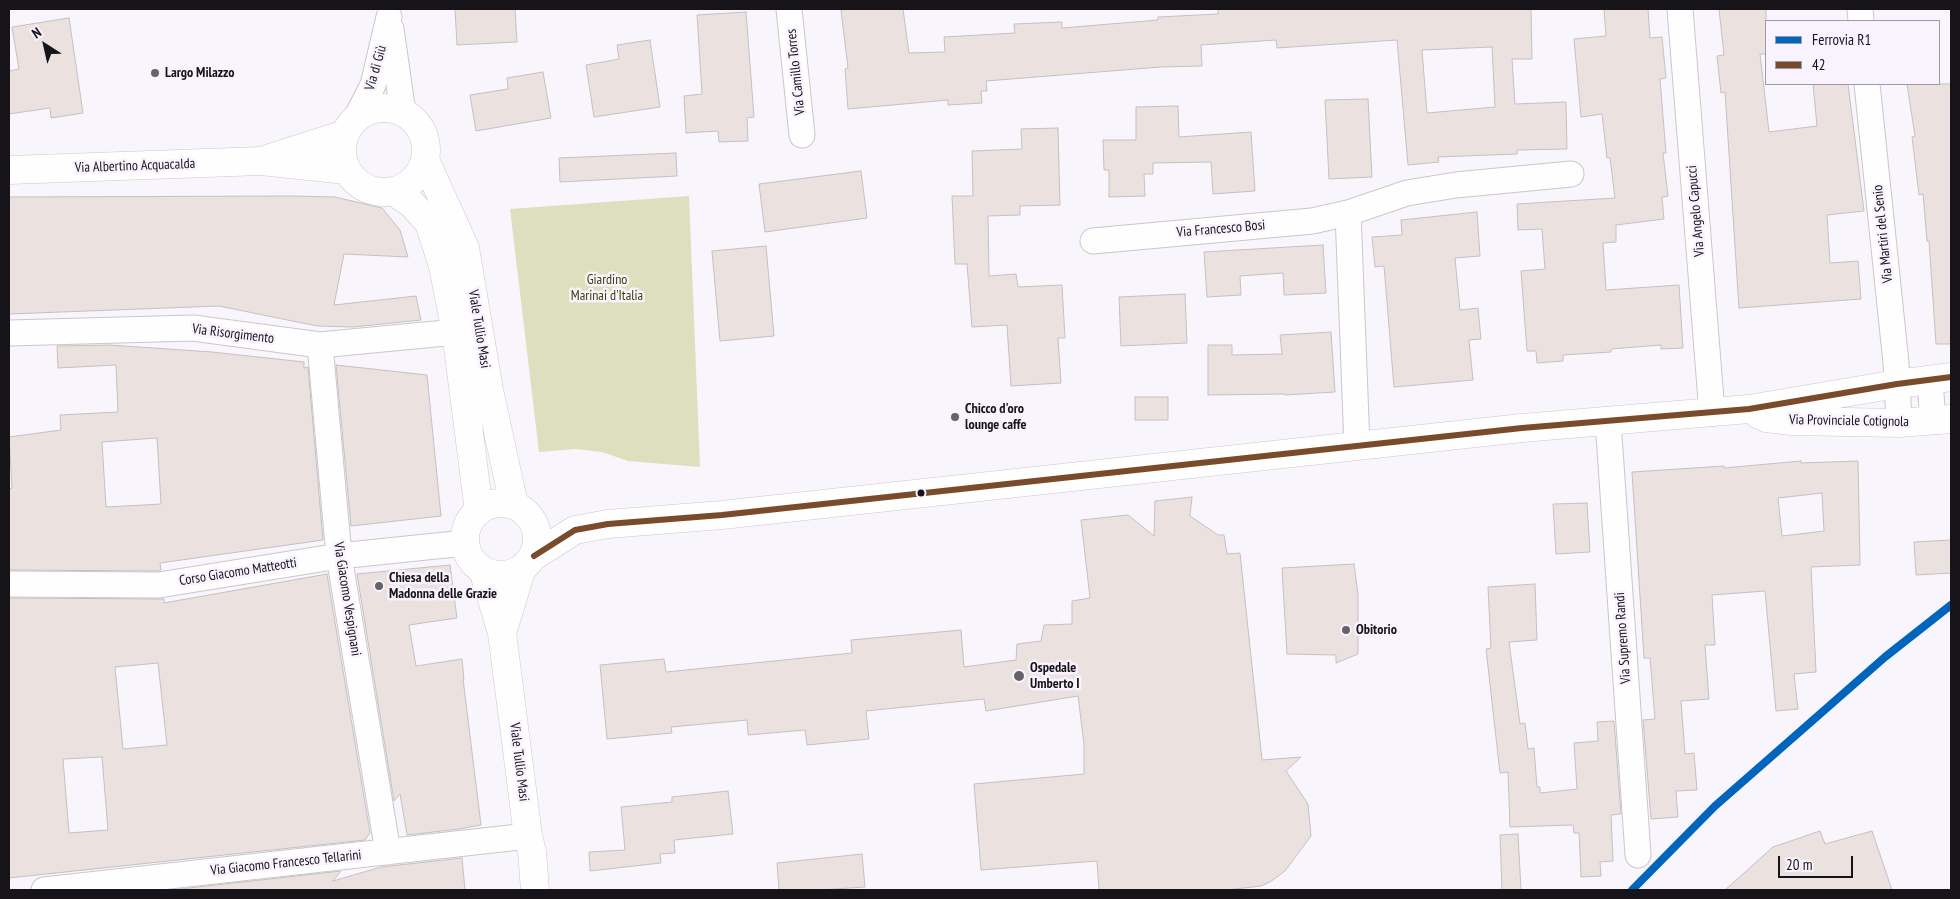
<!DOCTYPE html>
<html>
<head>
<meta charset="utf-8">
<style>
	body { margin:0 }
	#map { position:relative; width:1960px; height:899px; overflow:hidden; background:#f9f5fc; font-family:"PT Sans Narrow",sans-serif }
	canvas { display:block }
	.frame { position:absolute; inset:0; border:10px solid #161418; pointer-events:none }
	.legend { position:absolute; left:1765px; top:20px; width:175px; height:65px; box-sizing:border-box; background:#f9f2ff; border:1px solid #9e99a3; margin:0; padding:6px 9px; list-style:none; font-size:15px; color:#161418 }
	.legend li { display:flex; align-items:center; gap:10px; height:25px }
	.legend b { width:25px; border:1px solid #9e99a3 }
	.north { position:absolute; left:20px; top:20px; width:50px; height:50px; -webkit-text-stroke:4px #f9f2ff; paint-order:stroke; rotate:325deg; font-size:14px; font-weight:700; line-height:20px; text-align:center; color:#161418 }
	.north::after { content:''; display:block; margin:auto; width:18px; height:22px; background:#161418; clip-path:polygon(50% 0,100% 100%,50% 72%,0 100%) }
	.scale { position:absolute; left:1778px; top:856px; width:75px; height:22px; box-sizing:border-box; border:2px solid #161418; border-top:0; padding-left:6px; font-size:15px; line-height:18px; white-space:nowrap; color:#161418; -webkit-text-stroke:4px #f9f2ff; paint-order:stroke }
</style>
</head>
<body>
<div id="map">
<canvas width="1960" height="899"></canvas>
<div class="frame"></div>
<ul class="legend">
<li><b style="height:6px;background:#0065bd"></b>Ferrovia R1</li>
<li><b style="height:6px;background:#7a4b2a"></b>42</li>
</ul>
<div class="north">N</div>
<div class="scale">20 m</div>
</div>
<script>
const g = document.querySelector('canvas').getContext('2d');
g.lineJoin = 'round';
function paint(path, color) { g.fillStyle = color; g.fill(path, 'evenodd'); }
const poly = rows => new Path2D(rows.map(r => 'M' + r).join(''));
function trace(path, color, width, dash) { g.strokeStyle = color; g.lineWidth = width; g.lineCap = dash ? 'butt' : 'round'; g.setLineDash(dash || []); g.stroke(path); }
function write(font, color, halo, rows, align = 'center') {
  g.font = font + ' "PT Sans Narrow",sans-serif'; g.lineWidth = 5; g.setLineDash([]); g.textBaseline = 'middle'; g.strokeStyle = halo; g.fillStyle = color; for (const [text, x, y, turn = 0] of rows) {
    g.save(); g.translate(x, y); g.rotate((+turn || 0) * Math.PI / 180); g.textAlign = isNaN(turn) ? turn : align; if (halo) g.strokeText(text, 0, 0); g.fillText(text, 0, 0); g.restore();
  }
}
paint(poly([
	[689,196,700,467,628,461,602,452,575,449,539,452,510,209]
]), '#dce0be');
const building = poly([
	[455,9,515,9,517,42,457,45,455,9],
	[854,9,903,9,909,53,945,52,944,37,1015,33,1014,24,1062,22,1062,28,1158,20,1158,17,1218,14,1218,9,1531,9,1532,59,1512,59,1515,104,1566,102,1567,149,1517,150,1517,154,1438,157,1439,162,1408,165,1397,40,1277,48,1276,40,1201,45,1202,66,1161,67,986,81,987,91,981,91,982,103,948,105,948,100,848,109,845,69,848,68,841,10,854,9],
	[1492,47,1495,107,1427,113,1422,50,1492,47],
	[1604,9,1648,9,1650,38,1662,37,1666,78,1660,79,1666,153,1663,153,1668,196,1662,197,1664,219,1616,225,1616,242,1603,243,1606,290,1679,285,1683,348,1661,349,1661,345,1611,349,1611,352,1563,355,1563,361,1537,363,1536,351,1527,351,1521,271,1545,269,1542,229,1518,230,1517,204,1615,198,1610,158,1607,158,1602,114,1581,117,1574,39,1606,36,1604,9],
	[1719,9,1766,9,1766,54,1760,54,1769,132,1817,126,1813,84,1848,84,1864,211,1827,215,1830,263,1858,261,1861,299,1739,308,1725,92,1721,93,1717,56,1724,55,1719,9],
	[746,12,754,117,747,118,748,141,719,142,718,131,686,133,684,96,702,94,697,15,746,12],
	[69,18,83,113,51,118,50,108,9,114,9,71,19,69,12,27,69,18],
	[650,40,660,107,594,117,586,65,619,59,617,45,650,40],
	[543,72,551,118,476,131,470,95,508,89,507,78,543,72],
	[1907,84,1951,84,1951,344,1936,344,1929,241,1927,241,1923,194,1919,195,1912,137,1915,136,1907,84],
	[1368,99,1372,177,1329,179,1325,100,1368,99],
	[1178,106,1179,137,1251,132,1255,191,1213,194,1211,162,1153,163,1153,174,1144,174,1145,196,1109,197,1109,170,1104,170,1103,140,1136,140,1136,107,1178,106],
	[1058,128,1060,205,1020,206,1020,215,988,216,989,276,1016,274,1018,287,1062,285,1065,338,1058,338,1061,383,1011,386,1007,325,972,327,967,264,955,264,952,196,973,196,972,151,1022,149,1021,129,1058,128],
	[676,153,677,176,560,182,559,158,676,153],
	[861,171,867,218,765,232,759,184,861,171],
	[291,196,335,197,382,208,400,230,408,257,344,254,334,305,416,296,421,320,353,327,317,326,219,306,9,314,9,197,291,196],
	[1477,212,1480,256,1455,258,1460,310,1478,308,1481,339,1469,340,1473,380,1394,387,1384,266,1375,267,1372,237,1402,235,1401,220,1477,212],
	[1323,245,1326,293,1284,295,1283,273,1240,276,1241,295,1207,297,1204,252,1323,245],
	[766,246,774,336,720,341,712,251,766,246],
	[1185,294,1187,343,1121,346,1119,297,1185,294],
	[1331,332,1335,392,1285,395,1284,394,1208,395,1208,345,1232,345,1232,355,1282,354,1280,335,1331,332],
	[109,345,212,352,304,362,304,368,308,367,323,540,160,563,161,570,158,571,9,570,9,489,12,488,9,437,61,430,60,415,118,412,116,365,58,368,57,346,109,345],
	[157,438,161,504,106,507,102,442,157,438],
	[336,365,427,375,441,516,351,526,336,365],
	[1135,397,1168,397,1168,420,1135,420,1135,397],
	[1801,461,1801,463,1858,461,1860,565,1811,567,1816,672,1794,674,1798,709,1776,711,1765,591,1712,595,1715,645,1705,645,1709,699,1681,701,1685,754,1694,753,1697,790,1676,791,1678,817,1651,819,1643,720,1655,719,1650,658,1644,658,1632,472,1724,466,1724,468,1801,461],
	[1822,493,1824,531,1782,536,1778,498,1822,493],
	[1192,497,1190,516,1218,535,1224,535,1227,554,1240,553,1262,760,1301,757,1286,771,1308,804,1311,836,1285,871,1270,882,1261,886,1227,890,1099,890,1097,861,981,870,974,784,1084,774,1084,744,1078,696,986,711,984,699,866,711,869,739,807,745,805,730,748,735,747,720,671,727,672,733,607,739,600,665,664,659,666,672,852,653,851,640,961,630,964,667,1016,660,1017,644,1041,641,1044,625,1072,624,1072,601,1090,598,1081,520,1128,515,1154,536,1155,501,1192,497],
	[1587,503,1590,552,1556,554,1553,504,1587,503],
	[1951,540,1951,573,1916,575,1914,542,1951,540],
	[1354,564,1358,594,1358,654,1336,663,1336,655,1287,654,1282,568,1354,564],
	[450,565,457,618,409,625,416,666,462,659,464,679,463,679,481,825,459,829,407,835,400,794,394,801,357,574,450,565],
	[327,574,370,833,365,840,9,878,9,598,164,599,164,603,327,574],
	[158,663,167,745,123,749,115,667,158,663],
	[102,757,108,830,69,833,63,759,102,757],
	[1535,584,1537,640,1509,642,1520,724,1525,723,1528,749,1534,748,1537,787,1540,787,1540,793,1577,789,1574,743,1598,741,1597,722,1614,721,1621,814,1611,815,1613,861,1600,862,1601,876,1581,877,1579,833,1574,833,1573,825,1510,827,1508,772,1500,773,1486,649,1491,648,1488,587,1535,584],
	[728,791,733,834,674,840,675,853,660,854,661,863,590,871,589,852,625,850,621,807,672,802,672,797,728,791],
	[1820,831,1825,844,1872,831,1892,890,1725,890,1773,847,1820,831],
	[1518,834,1521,890,1502,890,1500,835,1518,834],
	[862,854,865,887,820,890,779,890,777,863,862,854],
	[462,858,465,890,171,890,341,871,333,881,381,867,462,858]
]);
paint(building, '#ebe2df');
trace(building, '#c4c0c1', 1);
const street = poly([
	[789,9,802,135],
	[1680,9,1712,413],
	[1860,9,1861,21],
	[391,29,403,113],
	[1867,84,1896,363,1899,423],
	[356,118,373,85,389,17],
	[1348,213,1357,446],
	[1093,241,1312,221,1348,213,1407,193,1456,185,1571,174],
	[9,333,193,328,320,345,456,332],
	[320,345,339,556,388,852],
	[1930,381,1933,421],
	[1608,421,1638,855],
	[9,584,159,585,339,556,465,543],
	[44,890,528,836]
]);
const secondary = poly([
	'342 150a42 42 0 1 1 84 0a42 42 0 1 1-84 0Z',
	[270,158,345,134],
	[425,160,465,248,489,390,514,505],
	[9,170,261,161,347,170],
	[393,191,412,204,429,223,443,266,456,332,479,511],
	[1759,415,1766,418,1792,421,1899,423,1951,419],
	'465 539a36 36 0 1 1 72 0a36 36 0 1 1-72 0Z',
	[534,556,575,530,608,524,722,515,1522,428,1749,409,1897,384,1951,377],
	[483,570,502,633,528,836,532,852,535,890],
	[502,633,522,568]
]);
trace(street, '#cac7cc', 27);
trace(secondary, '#cac7cc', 29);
trace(street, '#fefeff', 25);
trace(secondary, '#fefeff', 28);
trace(poly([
	[534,556,575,530,608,524,722,515,1522,428,1749,409,1897,384,1951,377]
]), '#7a4b2a', 6);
trace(poly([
	[1632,890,1715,806,1885,657,1951,605]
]), '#0065bd', 8);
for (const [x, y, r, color] of [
	[155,73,5,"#656368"],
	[955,417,5,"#656368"],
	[921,493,4.5,"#161418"],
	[379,586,5,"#656368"],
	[1346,630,5,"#656368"],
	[1019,676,6,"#656368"]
]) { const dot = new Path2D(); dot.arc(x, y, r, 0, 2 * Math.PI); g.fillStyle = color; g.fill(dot); trace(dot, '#f9f2ff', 2); }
write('14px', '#161418', '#f9f2ff', [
	["Via di Giù",376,68,-74],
	["Via Camillo Torres",796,72,-96],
	["Via Albertino Acquacalda",135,166,-2],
	["Via Angelo Capucci",1696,211,-95],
	["Via Francesco Bosi",1221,229,-5],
	["Via Martiri del Senio",1883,234,-96],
	["Viale Tullio Masi",479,329,81],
	["Via Risorgimento",233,334,7],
	["Via Provinciale Cotignola",1849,421,1],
	["Corso Giacomo Matteotti",238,572,-9],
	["Via Giacomo Vespignani",347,599,81],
	["Via Supremo Randi",1623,638,-94],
	["Viale Tullio Masi",519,762,83],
	["Via Giacomo Francesco Tellarini",286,863,-6]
]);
write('bold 14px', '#161418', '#f9f2ff', [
	["Largo Milazzo",165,73],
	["Chicco d'oro",965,409],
	["lounge caffe",965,425],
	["Chiesa della",389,578],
	["Madonna delle Grazie",389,594],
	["Obitorio",1356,630],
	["Ospedale",1030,668],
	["Umberto I",1030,684]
], 'left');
write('14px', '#3b4002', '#f9f2ff', [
	["Giardino",607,280],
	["Marinai d'Italia",607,296]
]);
</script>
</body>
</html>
